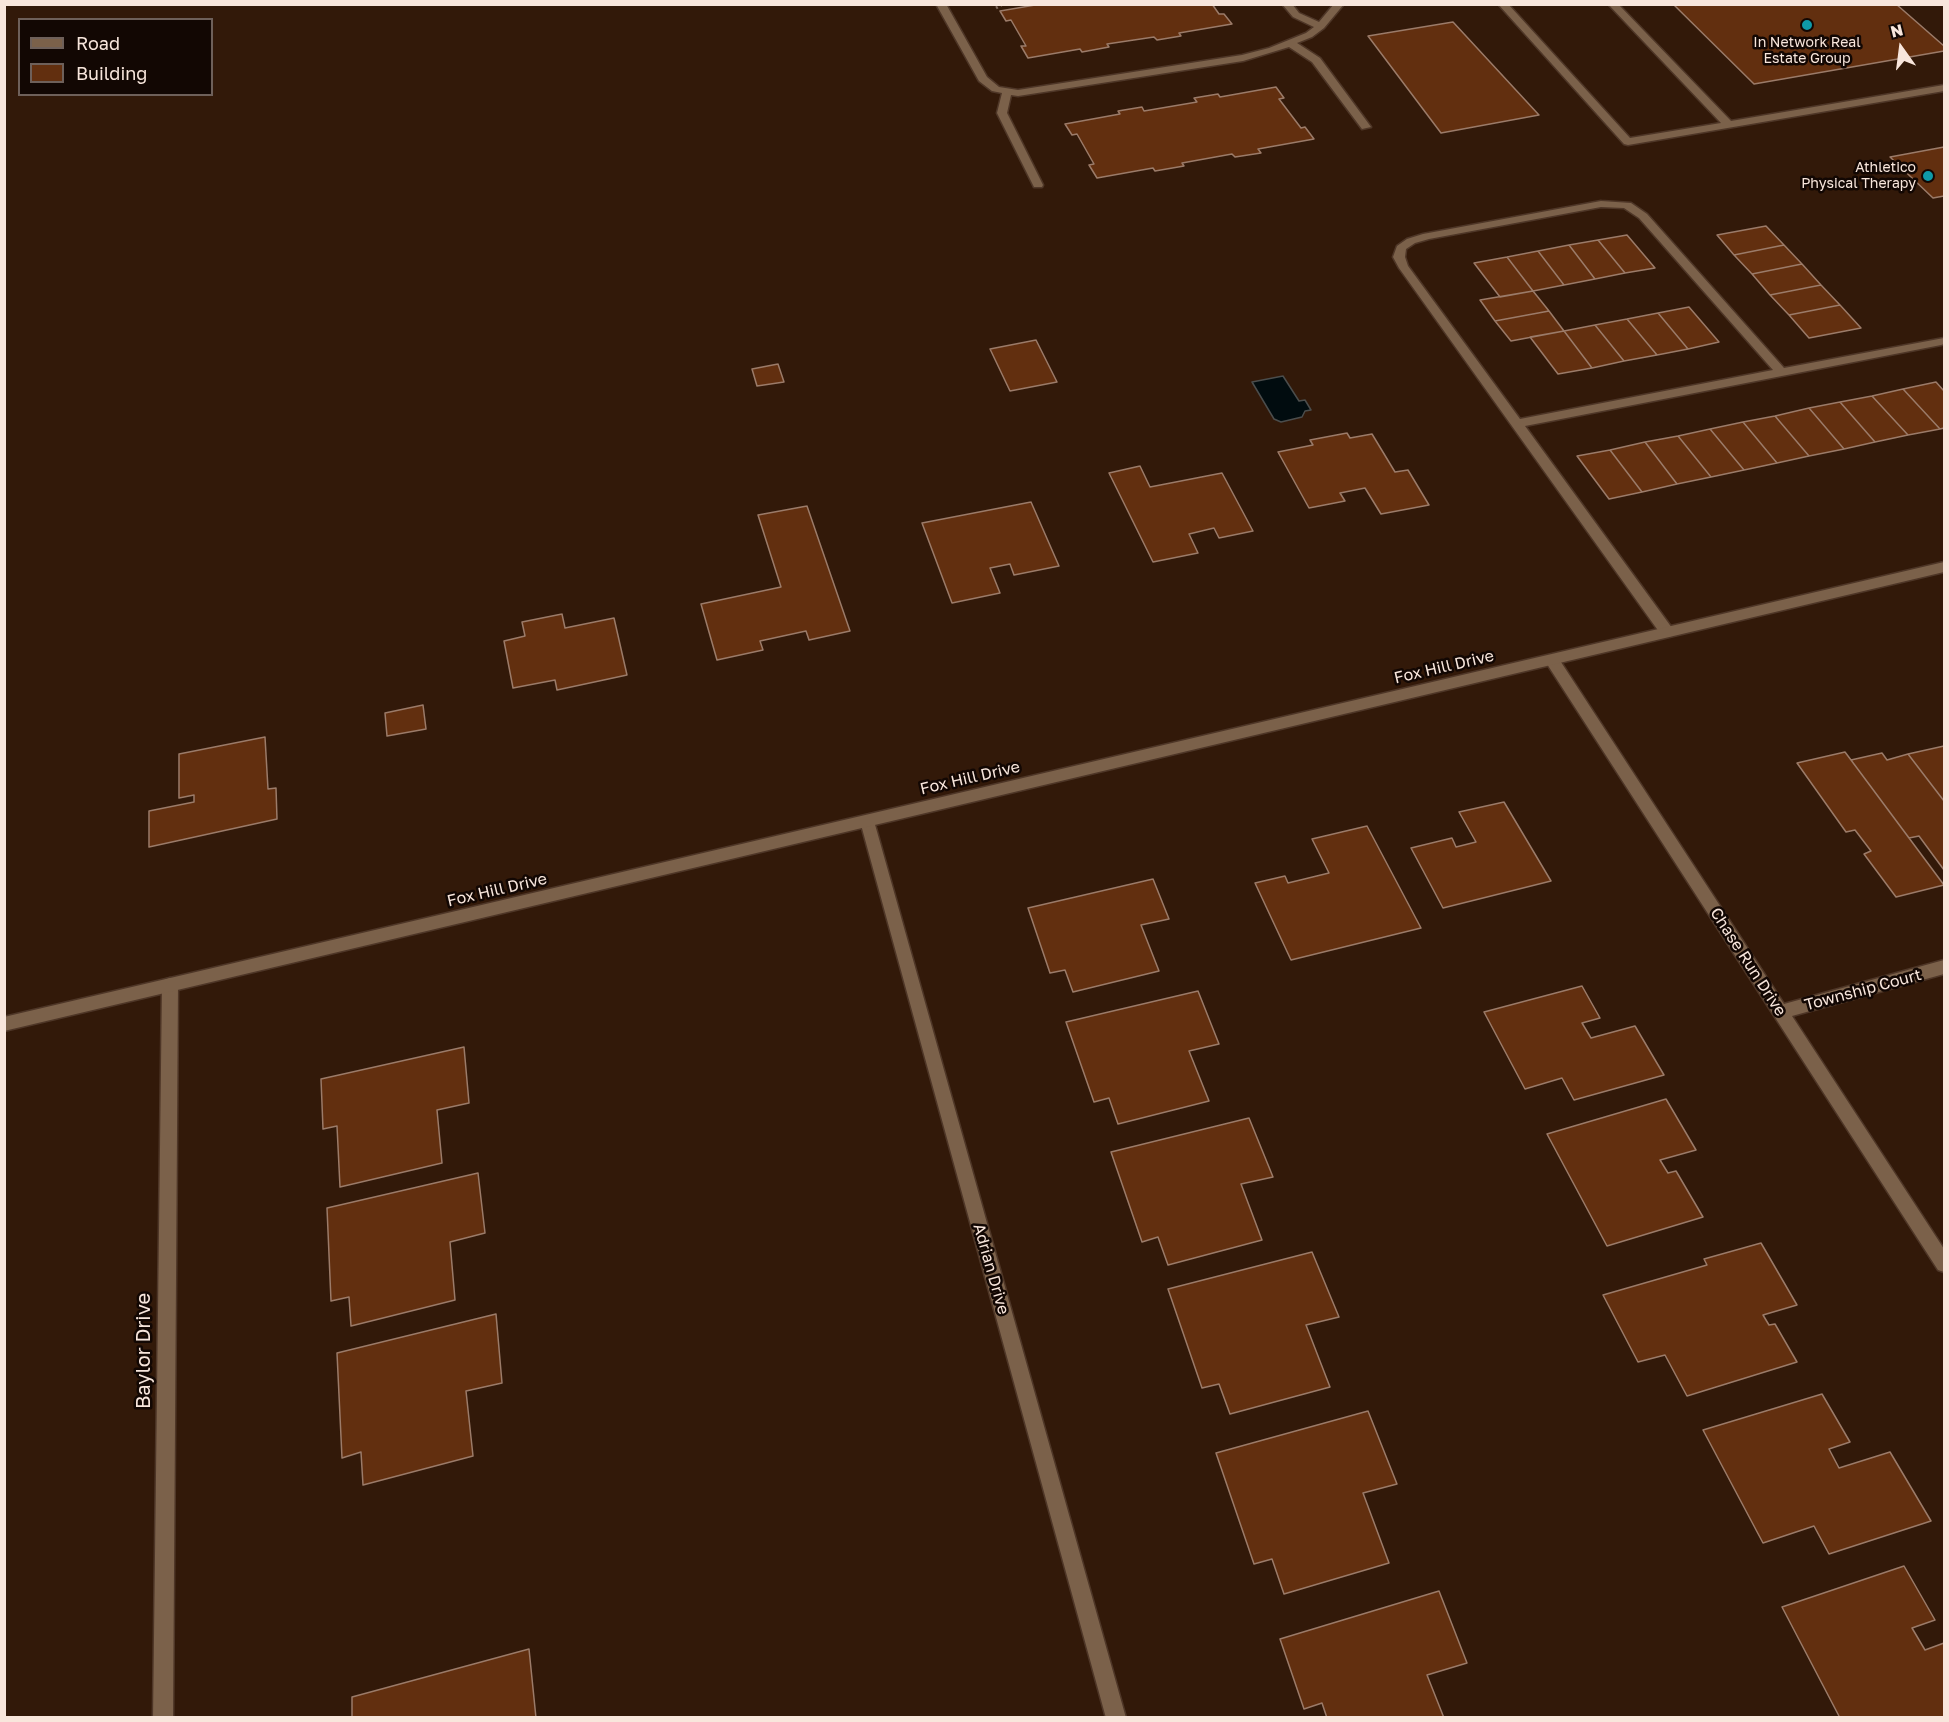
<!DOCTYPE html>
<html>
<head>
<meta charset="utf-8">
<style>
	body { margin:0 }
	#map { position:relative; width:1949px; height:1722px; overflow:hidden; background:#321909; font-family:"Golos Text",sans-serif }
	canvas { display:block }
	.frame { position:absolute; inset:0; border:6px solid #f8e6dc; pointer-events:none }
	.legend { position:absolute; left:18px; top:18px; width:195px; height:78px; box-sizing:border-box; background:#120703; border:2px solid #6e605a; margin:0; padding:8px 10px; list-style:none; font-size:18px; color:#f8e6dc }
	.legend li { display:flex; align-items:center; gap:12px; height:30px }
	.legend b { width:30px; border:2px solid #6e605a }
	.north { position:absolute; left:1871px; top:18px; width:60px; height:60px; -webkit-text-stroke:4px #120703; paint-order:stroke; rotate:346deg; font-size:16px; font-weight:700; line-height:24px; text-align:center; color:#f8e6dc }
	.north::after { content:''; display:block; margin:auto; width:21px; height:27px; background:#f8e6dc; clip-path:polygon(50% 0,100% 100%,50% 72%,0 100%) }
</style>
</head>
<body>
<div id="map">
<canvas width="1949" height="1722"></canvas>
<div class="frame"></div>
<ul class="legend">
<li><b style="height:8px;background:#7b614a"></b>Road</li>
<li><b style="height:16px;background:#622f0f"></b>Building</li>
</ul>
<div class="north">N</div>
</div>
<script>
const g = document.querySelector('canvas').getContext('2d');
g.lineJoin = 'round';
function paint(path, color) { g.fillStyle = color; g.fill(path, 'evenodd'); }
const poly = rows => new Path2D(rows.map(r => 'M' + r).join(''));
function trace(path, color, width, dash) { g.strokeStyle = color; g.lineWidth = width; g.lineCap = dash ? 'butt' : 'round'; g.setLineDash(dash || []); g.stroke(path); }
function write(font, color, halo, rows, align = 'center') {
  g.font = font + ' "Golos Text",sans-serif'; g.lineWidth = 5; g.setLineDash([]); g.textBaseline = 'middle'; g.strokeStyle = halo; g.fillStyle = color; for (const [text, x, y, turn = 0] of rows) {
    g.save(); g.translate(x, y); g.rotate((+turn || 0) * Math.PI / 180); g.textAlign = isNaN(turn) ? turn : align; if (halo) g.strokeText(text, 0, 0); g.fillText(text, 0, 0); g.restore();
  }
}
const water = poly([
	[1283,376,1299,401,1305,400,1311,410,1305,411,1302,417,1281,422,1274,419,1252,382,1283,376]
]);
paint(water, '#010c0f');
trace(water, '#4b4d4c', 1.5);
const building = poly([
	[1041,4,1212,4,1219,14,1224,14,1232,24,1179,33,1181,36,1157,40,1154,37,1107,44,1109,47,1082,52,1080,49,1028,58,1021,46,1026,46,1011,20,1006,21,1000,11,1041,4],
	[1673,4,1896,4,1944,46,1944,51,1754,84,1673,4],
	[1453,22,1539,115,1441,133,1368,36,1453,22],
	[1276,87,1284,98,1279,99,1301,128,1305,127,1314,139,1258,149,1261,153,1235,157,1232,154,1182,163,1184,166,1155,171,1153,168,1097,178,1089,165,1094,164,1077,134,1072,135,1065,124,1120,114,1118,111,1142,107,1144,111,1197,102,1194,98,1218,94,1220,97,1276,87],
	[1944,147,1944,196,1933,198,1890,157,1944,147],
	[1766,226,1784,245,1734,255,1717,235,1766,226],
	[1627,235,1655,268,1625,273,1598,240,1627,235],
	[1598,240,1625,273,1595,279,1569,245,1598,240],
	[1569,245,1595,279,1564,285,1538,251,1569,245],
	[1784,245,1802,264,1752,274,1734,255,1784,245],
	[1538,251,1564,285,1533,291,1507,257,1538,251],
	[1507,257,1533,291,1500,297,1474,263,1507,257],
	[1802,264,1821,285,1770,295,1752,274,1802,264],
	[1821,285,1840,305,1789,315,1770,295,1821,285],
	[1533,291,1549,311,1495,321,1480,300,1533,291],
	[1840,305,1861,328,1809,338,1789,315,1840,305],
	[1689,307,1719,342,1688,349,1658,313,1689,307],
	[1549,311,1564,331,1511,341,1495,321,1549,311],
	[1658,313,1688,349,1657,355,1627,319,1658,313],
	[1627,319,1657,355,1624,361,1595,325,1627,319],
	[1595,325,1624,361,1592,368,1564,331,1595,325],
	[1564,331,1592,368,1558,374,1530,337,1564,331],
	[1036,340,1057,382,1010,391,990,349,1036,340],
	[778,364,784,382,757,386,752,369,778,364],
	[1936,382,1944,391,1944,428,1940,429,1903,389,1936,382],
	[1903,389,1940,429,1908,435,1872,396,1903,389],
	[1872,396,1908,435,1875,442,1840,402,1872,396],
	[1840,402,1875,442,1844,449,1809,408,1840,402],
	[1809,408,1844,449,1809,456,1775,416,1809,408],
	[1775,416,1809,456,1777,463,1743,422,1775,416],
	[1743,422,1777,463,1744,470,1710,429,1743,422],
	[1710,429,1744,470,1711,477,1678,436,1710,429],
	[1347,433,1350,438,1372,434,1395,472,1408,470,1429,505,1381,514,1365,488,1340,493,1345,501,1309,508,1278,452,1313,445,1310,440,1347,433],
	[1678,436,1711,477,1677,484,1645,442,1678,436],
	[1645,442,1677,484,1642,492,1610,450,1645,442],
	[1610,450,1642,492,1609,499,1577,456,1610,450],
	[1140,466,1150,487,1222,473,1253,531,1219,538,1214,528,1189,534,1198,553,1153,562,1109,473,1140,466],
	[1031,502,1059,566,1014,575,1010,564,990,568,1000,593,952,603,922,523,1031,502],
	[807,506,850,631,809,640,806,631,760,641,763,650,717,660,701,604,781,587,758,515,807,506],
	[562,614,565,628,614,618,627,675,557,690,555,680,513,688,504,641,525,636,522,622,562,614],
	[423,705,426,729,387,736,385,713,423,705],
	[265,737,268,789,276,788,277,819,149,847,149,811,194,802,194,795,179,798,179,754,265,737],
	[1944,746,1944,801,1908,754,1944,746],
	[1845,752,1851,760,1944,885,1896,897,1864,854,1871,851,1855,830,1846,832,1797,763,1845,752],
	[1882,753,1887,760,1908,754,1944,801,1944,870,1919,836,1909,838,1851,760,1882,753],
	[1504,802,1551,881,1443,908,1411,848,1452,838,1456,847,1476,842,1459,812,1504,802],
	[1367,826,1421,928,1291,960,1255,883,1285,876,1288,883,1329,873,1312,839,1367,826],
	[1153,879,1169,919,1141,925,1159,971,1073,992,1065,970,1050,973,1028,908,1153,879],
	[1582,986,1600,1018,1582,1023,1591,1038,1635,1026,1664,1075,1574,1100,1562,1078,1525,1089,1484,1012,1582,986],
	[1198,991,1219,1044,1189,1051,1209,1101,1118,1124,1109,1098,1094,1102,1066,1022,1198,991],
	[464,1047,469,1103,437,1110,442,1163,340,1187,337,1126,323,1129,321,1079,464,1047],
	[1666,1099,1696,1150,1660,1160,1668,1173,1676,1171,1703,1217,1607,1246,1547,1134,1666,1099],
	[1249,1118,1273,1177,1241,1184,1262,1240,1168,1265,1158,1237,1142,1242,1111,1152,1249,1118],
	[478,1173,485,1233,450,1242,455,1300,351,1326,349,1297,331,1301,327,1208,478,1173],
	[1761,1243,1797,1305,1763,1315,1769,1325,1775,1324,1797,1362,1687,1396,1665,1355,1638,1362,1603,1295,1707,1265,1704,1259,1761,1243],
	[1312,1252,1339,1317,1306,1325,1330,1387,1230,1414,1219,1384,1202,1388,1168,1289,1312,1252],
	[496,1314,502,1383,466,1391,473,1456,363,1485,361,1452,342,1458,337,1353,496,1314],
	[1822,1394,1850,1442,1829,1449,1839,1468,1890,1452,1931,1521,1829,1554,1814,1526,1763,1543,1703,1430,1822,1394],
	[1368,1411,1397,1484,1363,1493,1389,1563,1284,1594,1272,1559,1254,1564,1216,1453,1368,1411],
	[1904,1566,1935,1620,1912,1628,1925,1650,1944,1643,1944,1718,1840,1718,1782,1607,1904,1566],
	[1439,1591,1467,1663,1427,1675,1444,1718,1327,1718,1322,1703,1304,1709,1280,1639,1439,1591],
	[529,1649,536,1718,352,1718,352,1697,529,1649]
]);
paint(building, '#622f0f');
trace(building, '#9b7b69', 1.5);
const service = poly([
	[936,4,946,4,987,77,999,87,1018,90,1242,55,1269,48,1306,33,1314,27,1293,17,1282,4,1292,4,1299,13,1319,22,1334,4,1344,4,1324,28,1312,37,1297,43,1320,58,1371,127,1362,129,1312,62,1289,47,1243,61,1018,96,1011,95,1007,113,1043,185,1042,187,1034,187,997,113,1002,93,992,91,979,81,936,4],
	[1498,4,1508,4,1630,138,1721,123,1608,4,1618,4,1731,121,1944,85,1944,91,1628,145,1624,144,1498,4],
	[1601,201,1631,203,1647,214,1784,368,1944,338,1944,344,1941,345,1525,426,1672,628,1674,632,1672,636,1667,637,1662,636,1399,268,1393,257,1397,246,1407,239,1423,234,1601,201],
	[1601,207,1624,208,1639,218,1773,370,1520,419,1408,266,1405,257,1406,249,1415,243,1429,239,1601,207]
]);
const minor = poly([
	[1552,655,1557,656,1784,1004,1944,960,1944,974,1792,1016,1944,1249,1944,1272,1938,1270,1547,664,1545,660,1547,656,1552,655],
	[867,815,872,817,874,821,1126,1718,1106,1718,860,821,862,817,867,815],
	[170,978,176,980,178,985,173,1718,153,1718,162,985,164,980,170,978]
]);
const tertiary = poly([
	[1944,562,1944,572,4,1031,4,1017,1944,562]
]);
trace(service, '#4e3627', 3);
trace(minor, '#4e3627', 3);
trace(tertiary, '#4e3627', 3);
trace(poly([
	[996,8,1003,4]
]), '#80695c', 3, [2, 3]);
paint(service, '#7b614a');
paint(minor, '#7b614a');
paint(tertiary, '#7b614a');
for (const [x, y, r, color] of [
	[1807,25,6,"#0f9aa8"],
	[1928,176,6,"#0f9aa8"]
]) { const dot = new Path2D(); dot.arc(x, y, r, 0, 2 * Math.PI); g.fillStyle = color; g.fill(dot); trace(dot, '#120703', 2); }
write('14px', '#f8e6dc', '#120703', [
	["In Network Real",1807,43],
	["Estate Group",1807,59],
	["Athletico",1916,168,"right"],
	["Physical Therapy",1916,184,"right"]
]);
write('16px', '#f8e6dc', '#120703', [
	["Fox Hill Drive",1444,667,-13],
	["Fox Hill Drive",970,778,-13],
	["Fox Hill Drive",497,890,-13],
	["Chase Run Drive",1748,962,57],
	["Township Court",1863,990,-15],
	["Adrian Drive",991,1269,74]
]);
write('20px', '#f8e6dc', '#120703', [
	["Baylor Drive",144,1351,-90]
]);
</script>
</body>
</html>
